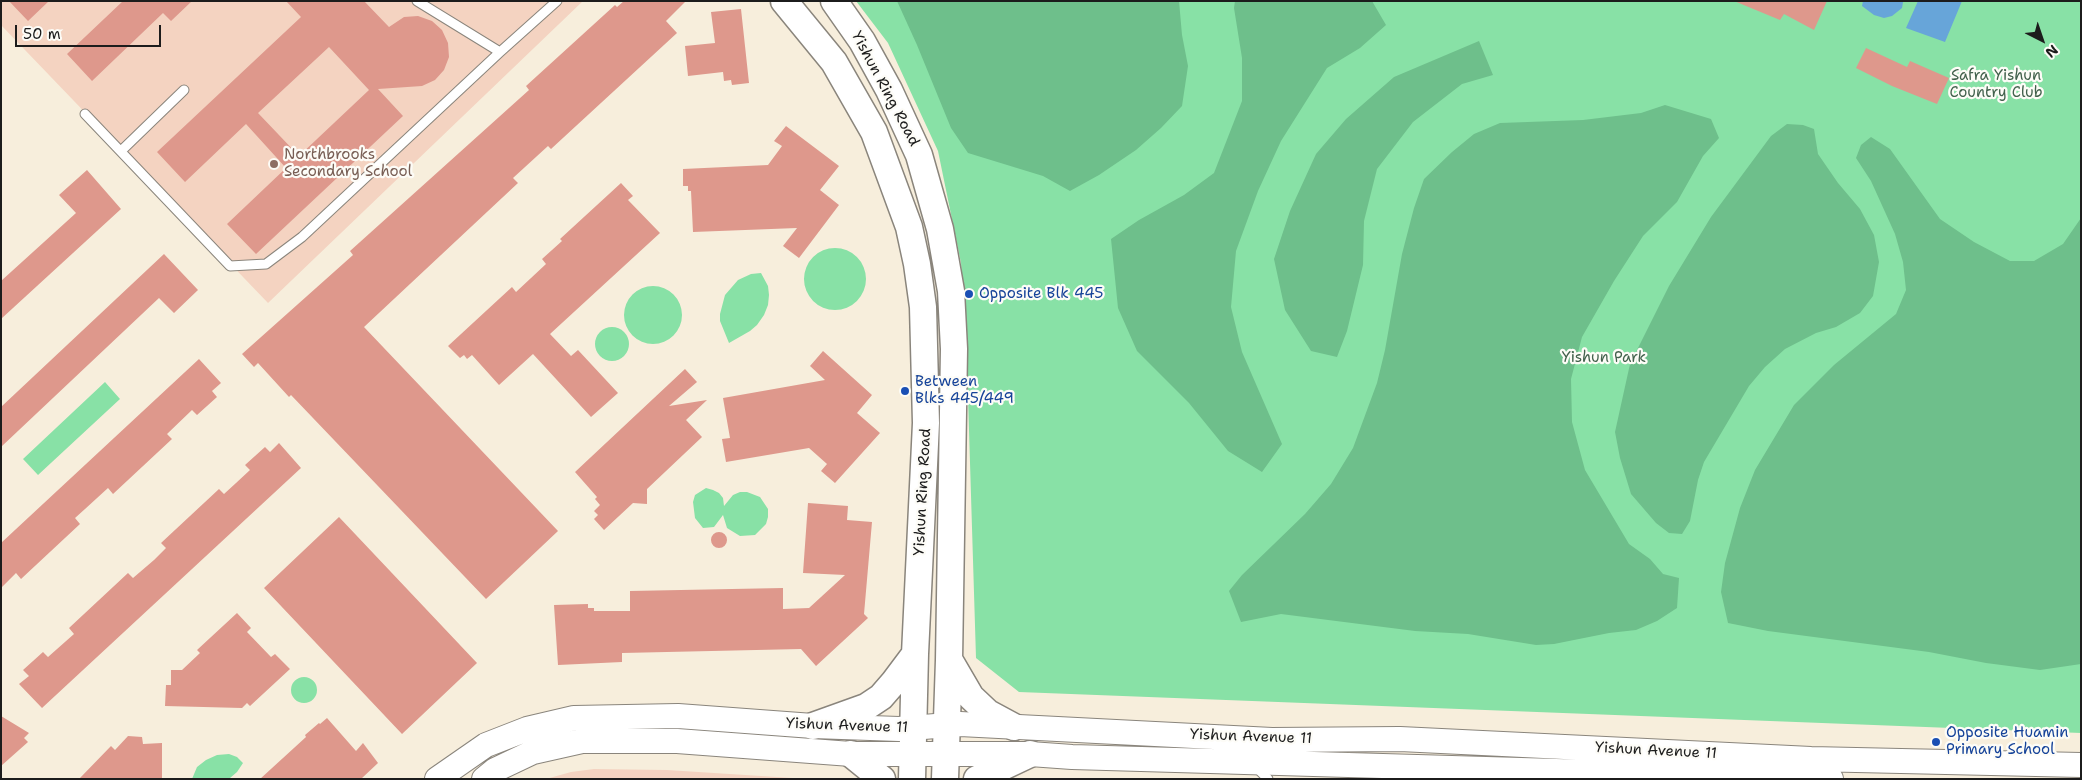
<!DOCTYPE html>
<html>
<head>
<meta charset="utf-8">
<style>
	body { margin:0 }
	#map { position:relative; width:2082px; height:780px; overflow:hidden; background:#f7eedc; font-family:"Shantell Sans",sans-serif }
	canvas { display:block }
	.frame { position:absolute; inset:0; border:2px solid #1c1c1c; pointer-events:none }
	.north { position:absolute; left:2017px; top:15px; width:50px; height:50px; -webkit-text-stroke:4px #fdfcf7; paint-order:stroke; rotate:139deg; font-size:14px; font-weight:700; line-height:20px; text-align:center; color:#1c1c1c }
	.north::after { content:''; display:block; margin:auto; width:18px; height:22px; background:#1c1c1c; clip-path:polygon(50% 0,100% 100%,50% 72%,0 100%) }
	.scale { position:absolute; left:15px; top:25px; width:146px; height:22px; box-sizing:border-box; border:2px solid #1c1c1c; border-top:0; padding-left:6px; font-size:15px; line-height:18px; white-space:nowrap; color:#1c1c1c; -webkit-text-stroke:4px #fdfcf7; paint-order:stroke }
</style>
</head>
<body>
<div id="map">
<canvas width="2082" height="780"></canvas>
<div class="frame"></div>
<div class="north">N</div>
<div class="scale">50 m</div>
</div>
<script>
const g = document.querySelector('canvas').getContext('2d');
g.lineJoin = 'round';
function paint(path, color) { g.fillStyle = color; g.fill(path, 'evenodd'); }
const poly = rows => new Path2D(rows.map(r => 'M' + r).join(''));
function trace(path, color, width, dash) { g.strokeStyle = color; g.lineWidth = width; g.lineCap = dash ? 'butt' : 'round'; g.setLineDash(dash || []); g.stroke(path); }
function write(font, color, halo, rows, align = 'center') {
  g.font = font + ' "Shantell Sans",sans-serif'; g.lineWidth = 4.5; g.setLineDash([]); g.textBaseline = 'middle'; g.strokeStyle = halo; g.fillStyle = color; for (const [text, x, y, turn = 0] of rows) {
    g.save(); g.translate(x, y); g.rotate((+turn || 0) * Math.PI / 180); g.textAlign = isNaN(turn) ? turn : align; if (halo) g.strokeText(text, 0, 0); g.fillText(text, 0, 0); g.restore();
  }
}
paint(poly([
	[1,1,583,1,268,303,1,25],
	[594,769,667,770,808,779,546,779,571,772]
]), '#f4d3c1');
paint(poly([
	[856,1,2081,1,2081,733,1019,692,976,658,967,365,961,263,938,151,888,43],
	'804 279a31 31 0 1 1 62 0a31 31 0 1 1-62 0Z',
	[761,273,768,286,769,295,768,305,764,315,757,325,750,331,729,343,720,321,720,314,725,295,738,280,751,274],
	'624 315a29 29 0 1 1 58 0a29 29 0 1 1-58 0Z',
	'595 344a17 17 0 1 1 34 0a17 17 0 1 1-34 0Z',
	[105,382,120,399,38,475,23,459],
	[706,488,713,490,719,493,723,498,724,506,733,495,740,492,747,492,760,497,768,509,768,517,766,524,755,535,740,536,727,528,723,515,714,527,703,528,695,518,693,502,695,495],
	'291 690a13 13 0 1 1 26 0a13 13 0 1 1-26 0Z',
	[229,754,237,757,243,763,237,772,230,778,192,779,197,767,206,760,217,755]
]), '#88e1a6');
paint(poly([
	[897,1,1179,1,1182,35,1188,66,1182,106,1161,128,1136,150,1099,175,1070,191,1043,176,968,153,951,128,917,45],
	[1235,1,1372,1,1386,25,1360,48,1327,68,1281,141,1258,191,1236,251,1231,307,1242,352,1282,444,1262,472,1228,451,1189,403,1137,351,1118,308,1111,239,1139,220,1184,195,1214,173,1242,101,1242,58,1234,8],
	[1479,41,1493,75,1462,84,1413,122,1377,169,1364,221,1363,265,1347,331,1337,357,1311,351,1285,310,1274,259,1290,211,1316,154,1346,119,1394,77],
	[1665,105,1711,119,1719,138,1703,156,1677,202,1643,236,1614,281,1582,337,1571,379,1572,422,1585,470,1629,544,1650,559,1663,574,1679,578,1677,608,1657,621,1636,630,1609,633,1554,644,1536,645,1468,634,1415,631,1281,614,1241,622,1229,591,1242,575,1305,514,1331,484,1353,448,1377,383,1385,350,1402,254,1414,208,1424,179,1452,152,1474,134,1500,123,1583,120,1641,113],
	[1787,124,1803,125,1814,129,1818,154,1838,183,1860,209,1874,235,1879,262,1873,296,1860,313,1836,327,1816,333,1785,349,1765,367,1749,386,1704,462,1698,480,1690,521,1682,534,1669,533,1656,523,1631,494,1620,458,1615,432,1630,364,1669,286,1711,217,1771,136],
	[1871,137,1890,149,1940,219,1974,242,2010,261,2034,261,2063,244,2081,218,2081,664,2040,670,1986,663,1929,652,1768,631,1728,623,1721,592,1725,563,1740,508,1755,470,1794,405,1834,365,1896,314,1906,290,1903,262,1895,234,1871,181,1856,158,1861,145]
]), '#6ebf8b');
paint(poly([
	[1863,1,1902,1,1903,2,1902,8,1892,16,1884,18,1874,15,1862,6],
	[1918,1,1962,1,1945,42,1906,28]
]), '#67a5d9');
paint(poly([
	[9,1,49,1,28,21],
	[123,1,192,1,171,21,163,13,92,81,67,54],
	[286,1,364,1,389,27,404,17,418,16,432,21,442,30,448,43,449,57,444,70,435,80,422,86,378,89,403,116,256,254,227,224,286,168,246,124,185,182,157,152,301,17],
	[329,47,369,90,299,156,258,113],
	[624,1,686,1,666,21,677,33,551,149,548,146,513,178,518,183,364,327,558,531,486,599,291,395,289,397,258,363,254,367,242,354,353,255,350,251,529,90,526,86,615,5,617,7],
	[1734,1,1827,1,1814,30,1784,14,1780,20],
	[741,9,749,83,732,85,731,80,724,81,723,72,688,76,685,46,715,43,711,12],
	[1866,48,1907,67,1910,61,1949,78,1937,104,1892,86,1856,68],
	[786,126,839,166,820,190,839,205,799,258,783,246,797,228,693,232,691,191,688,191,688,186,683,186,683,169,768,165,782,146,774,141],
	[87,170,121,209,1,319,1,281,76,213,59,195],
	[621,183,633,196,628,200,660,233,550,334,571,356,578,350,618,393,591,417,533,354,499,385,472,355,467,359,464,355,460,358,448,346,512,287,516,292,546,264,542,259,562,241,560,239],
	[164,254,198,290,174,313,159,298,1,447,1,407],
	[823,351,872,395,857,413,880,433,835,483,821,471,827,464,809,448,726,462,722,439,730,438,723,398,825,380,810,366],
	[199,359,221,383,212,391,217,397,197,415,192,410,167,434,172,439,113,494,108,488,85,509,75,518,80,524,21,579,16,573,1,588,1,543],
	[685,369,697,382,669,406,707,400,686,420,702,437,647,489,647,504,633,503,604,530,594,519,598,515,594,511,600,505,595,499,597,497,575,472],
	[279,443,301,468,42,708,19,684,29,676,23,670,43,652,48,657,74,634,69,628,128,573,133,578,154,560,166,548,161,543,219,489,224,494,236,483,250,470,245,465,265,447,270,452],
	[808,503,848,506,847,520,872,522,864,614,868,618,816,666,801,649,622,653,622,662,558,665,554,605,588,604,588,608,594,608,594,611,630,611,630,591,783,588,783,609,809,608,845,575,803,573],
	[339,517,477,663,402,734,264,588],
	'711 540a8 8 0 1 1 16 0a8 8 0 1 1-16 0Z',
	[237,613,251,628,247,632,271,657,275,654,290,669,250,706,247,703,242,708,165,706,166,685,171,685,171,670,182,670,200,653,197,650],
	[1,716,29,733,24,738,28,742,1,766],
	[327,718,356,751,363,743,378,763,361,779,260,779,306,737,305,735,319,723,320,724],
	[128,736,142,737,143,744,162,743,162,779,79,779,111,746,115,750]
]), '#de988c');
const service = poly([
	[417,1,500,52],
	[85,114,230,266,266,264,302,237,500,52,557,1],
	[121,151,184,90],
	[1256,767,1268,779]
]);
const tertiary = poly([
	[437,779,486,745,527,729,574,718,678,716,813,726,899,729,960,724,1272,740,1400,739,1811,759,2081,765],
	[484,779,495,770,533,752,582,741,677,741,851,754,1030,754,1072,757,1831,779]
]);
const secondary = poly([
	[784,1,834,62,874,132,909,227,917,264,923,307,926,423,915,654,912,779],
	[834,1,862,41,889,90,919,155,940,229,951,291,954,349,949,660,945,779],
	[950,661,971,697,988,713,1014,727],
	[813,726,866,707,881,697,894,682,915,654],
	[851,754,882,779],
	[977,779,1030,754]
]);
trace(service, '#8a857c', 11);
trace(tertiary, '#8a857c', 26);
trace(secondary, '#8a857c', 29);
trace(service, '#fff', 9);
trace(tertiary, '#fff', 24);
trace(secondary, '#fff', 26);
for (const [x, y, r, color] of [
	[274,164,5,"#8d6e63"],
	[969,294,5,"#1a4fb4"],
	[905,391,5,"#1a4fb4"],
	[1936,742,5,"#1a4fb4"]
]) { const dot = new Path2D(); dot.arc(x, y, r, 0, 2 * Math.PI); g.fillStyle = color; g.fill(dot); trace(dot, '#fdfcf7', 2); }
write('15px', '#42614c', '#fdfcf7', [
	["Safra Yishun",1996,76],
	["Country Club",1996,93],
	["Yishun Park",1604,358]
]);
write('15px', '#1c1c1c', '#fdfcf7', [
	["Yishun Ring Road",885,89,62],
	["Yishun Ring Road",923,492,-87],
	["Yishun Avenue 11",847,726,2],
	["Yishun Avenue 11",1251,737,2],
	["Yishun Avenue 11",1656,751,3]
]);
write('15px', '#785e54', '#fdfcf7', [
	["Northbrooks",284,155],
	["Secondary School",284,172]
], 'left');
write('15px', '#164399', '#fdfcf7', [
	["Opposite Blk 445",979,294],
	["Between",915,382],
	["Blks 445/449",915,399],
	["Opposite Huamin",1946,733],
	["Primary School",1946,750]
], 'left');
</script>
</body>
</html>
